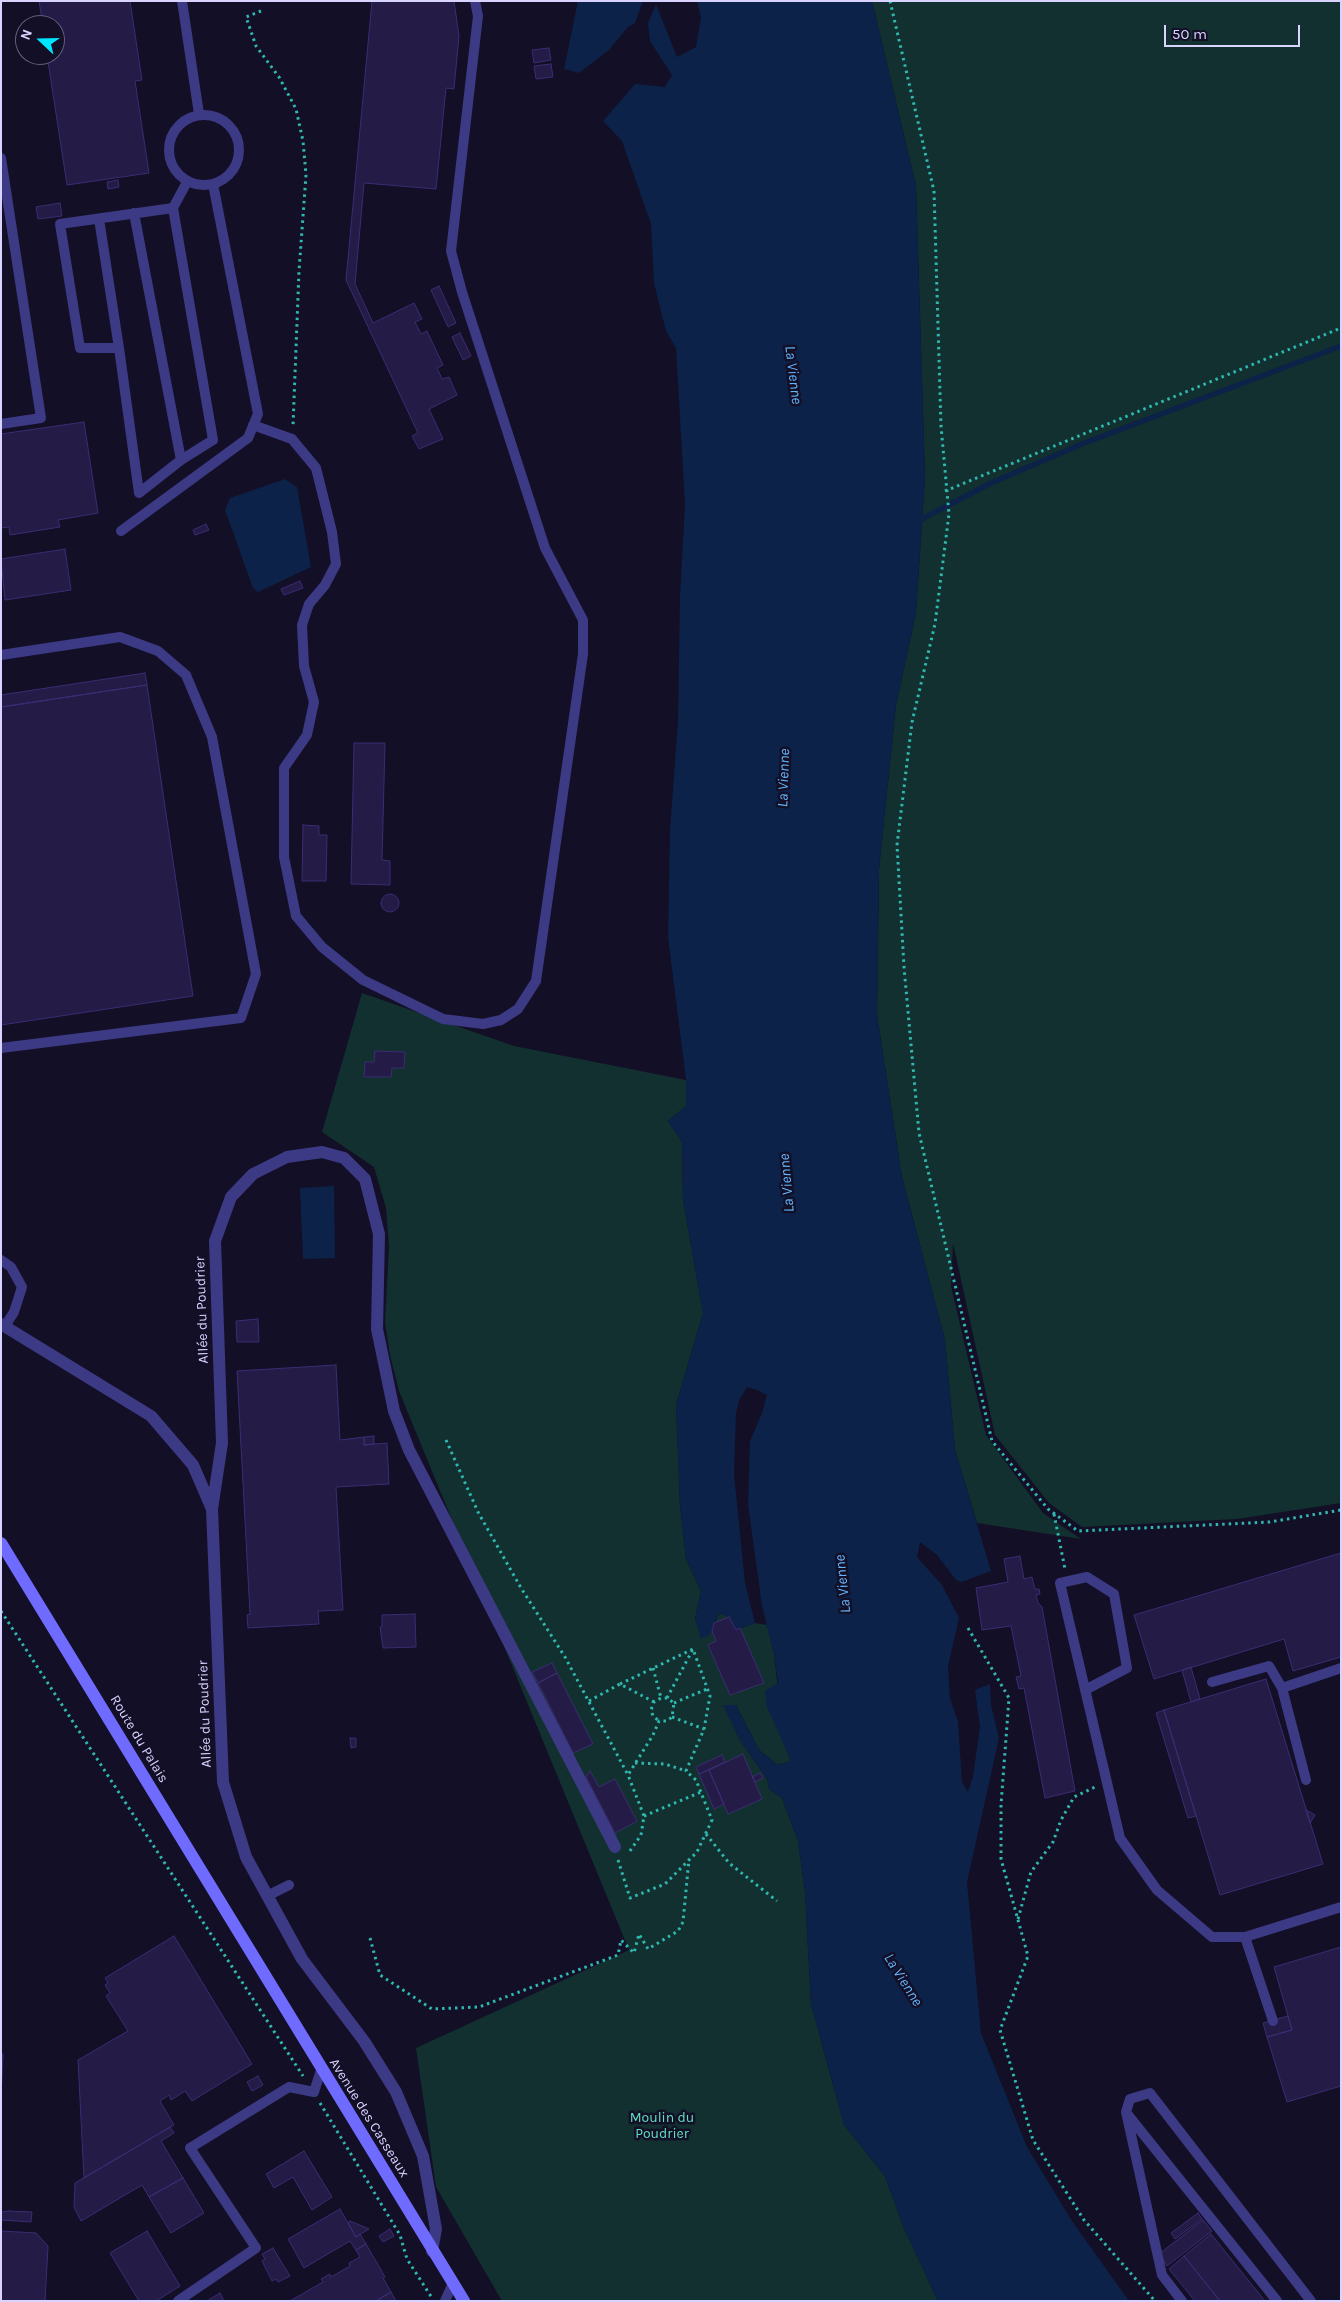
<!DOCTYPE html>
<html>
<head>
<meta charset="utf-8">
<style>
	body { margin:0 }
	#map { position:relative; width:1342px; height:2302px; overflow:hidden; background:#130f26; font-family:Karla,sans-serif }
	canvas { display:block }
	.frame { position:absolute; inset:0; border:2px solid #d9d4ff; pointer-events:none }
	.north { position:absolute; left:15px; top:15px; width:50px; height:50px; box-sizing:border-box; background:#130f26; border:1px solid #625e7d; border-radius:50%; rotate:291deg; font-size:14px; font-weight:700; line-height:20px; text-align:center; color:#d9d4ff }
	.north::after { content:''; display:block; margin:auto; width:18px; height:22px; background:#00e5ff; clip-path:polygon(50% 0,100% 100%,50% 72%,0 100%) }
	.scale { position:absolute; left:1164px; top:25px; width:136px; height:22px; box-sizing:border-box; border:2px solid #d9d4ff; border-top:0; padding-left:6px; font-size:15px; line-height:18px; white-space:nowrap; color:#d9d4ff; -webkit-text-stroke:4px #130f26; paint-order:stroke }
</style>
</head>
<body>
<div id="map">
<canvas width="1342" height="2302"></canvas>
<div class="frame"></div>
<div class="north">N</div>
<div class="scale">50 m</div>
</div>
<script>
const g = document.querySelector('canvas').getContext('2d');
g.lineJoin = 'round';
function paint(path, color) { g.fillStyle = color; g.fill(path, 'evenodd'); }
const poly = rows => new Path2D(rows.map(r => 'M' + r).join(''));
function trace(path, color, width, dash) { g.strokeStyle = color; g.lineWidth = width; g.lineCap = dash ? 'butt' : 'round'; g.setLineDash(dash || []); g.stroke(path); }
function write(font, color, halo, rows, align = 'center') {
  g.font = font + ' Karla,sans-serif'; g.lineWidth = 5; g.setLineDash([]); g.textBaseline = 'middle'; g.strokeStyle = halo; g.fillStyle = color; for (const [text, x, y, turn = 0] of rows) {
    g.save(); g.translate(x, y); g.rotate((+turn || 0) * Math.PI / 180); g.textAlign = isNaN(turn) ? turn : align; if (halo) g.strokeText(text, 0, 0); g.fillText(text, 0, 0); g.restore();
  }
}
paint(poly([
	[872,1,1341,1,1341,1503,1237,1519,1082,1527,1049,1503,995,1435,953,1243,951,1286,986,1435,1043,1513,1081,1539,977,1523,955,1450,945,1340,902,1177,877,1015,879,869,896,705,916,613,925,477,916,186],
	[362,993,514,1046,686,1080,686,1106,668,1121,682,1142,683,1200,703,1313,676,1405,680,1506,686,1559,701,1591,695,1619,712,1631,719,1613,729,1617,736,1630,755,1623,767,1625,774,1654,784,1744,791,1761,778,1765,759,1750,736,1705,724,1706,740,1740,767,1779,769,1789,782,1798,798,1841,805,1892,811,2004,844,2125,885,2176,903,2226,938,2301,502,2301,436,2187,416,2048,629,1950,399,1391,390,1355,385,1322,389,1247,386,1208,374,1167,322,1132]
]), '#12302f');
paint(poly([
	[578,1,643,1,635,23,628,27,609,50,579,73,564,69],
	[697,1,872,1,916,186,925,477,916,613,896,705,879,869,877,1015,902,1177,945,1340,955,1450,991,1571,962,1582,956,1580,937,1555,920,1542,917,1557,942,1585,959,1618,948,1666,950,1698,958,1722,962,1782,968,1792,973,1776,980,1727,975,1690,990,1684,991,1705,999,1738,967,1882,981,2033,1027,2147,1072,2221,1129,2301,938,2301,903,2226,885,2176,844,2125,811,2004,805,1892,798,1841,782,1798,769,1789,767,1779,740,1740,723,1705,736,1705,759,1750,778,1765,791,1761,767,1707,765,1691,778,1683,774,1654,762,1606,748,1505,750,1441,762,1413,767,1395,757,1390,747,1387,739,1401,736,1413,734,1474,745,1583,755,1623,736,1630,729,1617,719,1613,710,1635,701,1639,695,1619,701,1591,686,1559,680,1506,676,1405,703,1313,683,1200,682,1142,668,1121,686,1106,686,1080,668,937,670,830,678,721,680,597,685,504,676,348,666,331,654,283,651,224,622,141,603,121,635,84,665,87,672,75,650,41,648,23,656,4,677,57,696,47,701,18],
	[285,479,297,487,311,567,258,592,253,588,225,510,230,498],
	[334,1186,335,1258,303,1259,300,1188]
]), '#0c2248');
trace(poly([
	[918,521,991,483,1082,444,1341,346]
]), '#0c2248', 5.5);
const building = poly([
	[39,1,130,1,142,80,135,81,149,173,67,185,47,55,55,55,55,25,43,25,39,1],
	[372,1,454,1,459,36,454,89,446,88,436,189,364,183,355,284,373,323,414,303,422,319,415,322,421,334,427,331,443,365,437,368,442,379,449,377,457,395,429,409,443,439,419,449,412,436,418,433,346,280,372,1],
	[549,48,551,60,534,63,532,50,549,48],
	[551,64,553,77,536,79,534,66,551,64],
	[118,180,119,187,108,189,107,182,118,180],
	[60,203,62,216,38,219,36,207,60,203],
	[439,286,456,323,448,327,431,290,439,286],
	[460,333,471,356,463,360,452,337,460,333],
	[84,422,98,513,58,520,60,527,10,535,9,527,1,528,1,434,84,422],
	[206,524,209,530,195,535,193,530,206,524],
	[65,549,71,590,5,600,1,559,65,549],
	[300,581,303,588,284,595,281,589,300,581],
	[145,673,147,685,1,707,1,695,145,673],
	[147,685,193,996,1,1025,1,707,147,685],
	[354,743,385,743,382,860,390,861,390,885,351,884,354,743],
	[303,825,319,826,319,835,327,835,326,881,302,881,303,825],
	'381 903a9 9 0 1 1 18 0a9 9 0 1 1-18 0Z',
	[375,1051,405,1052,404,1068,392,1068,391,1077,364,1077,365,1062,374,1062,375,1051],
	[258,1319,259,1342,237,1342,236,1321,258,1319],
	[336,1365,340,1440,364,1437,364,1445,387,1443,389,1484,336,1487,343,1610,318,1611,319,1624,248,1628,247,1615,250,1614,237,1371,336,1365],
	[374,1436,374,1444,364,1445,364,1437,374,1436],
	[1341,1553,1341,1657,1293,1671,1284,1639,1154,1679,1134,1615,1341,1553],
	[1020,1556,1024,1579,1032,1577,1035,1589,1039,1589,1040,1594,1036,1595,1038,1603,1042,1607,1075,1791,1045,1798,1024,1688,1019,1689,1016,1677,1021,1676,1011,1626,982,1630,976,1588,1008,1582,1004,1559,1020,1556],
	[415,1614,416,1647,383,1648,380,1627,382,1627,382,1615,415,1614],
	[729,1617,736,1630,740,1628,764,1683,730,1695,708,1645,716,1641,712,1631,714,1623,729,1617],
	[552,1663,557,1673,538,1683,532,1672,552,1663],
	[1191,1667,1200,1699,1191,1702,1182,1670,1191,1667],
	[557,1673,593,1744,573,1753,538,1683,557,1673],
	[1266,1679,1323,1864,1220,1895,1164,1710,1266,1679],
	[1164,1710,1196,1816,1188,1818,1156,1713,1164,1710],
	[350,1738,356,1738,356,1747,351,1748,350,1738],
	[743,1754,762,1799,728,1814,709,1770,743,1754],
	[722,1755,725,1762,699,1774,696,1767,722,1755],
	[709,1770,724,1804,714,1809,699,1774,709,1770],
	[590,1771,599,1787,615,1779,637,1821,615,1833,586,1777,590,1771],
	[760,1773,763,1778,755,1782,752,1777,760,1773],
	[1306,1810,1315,1815,1310,1823,1306,1810],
	[174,1936,252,2064,192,2101,185,2091,171,2100,169,2095,160,2101,174,2125,84,2178,78,2060,128,2031,106,1996,110,1993,105,1985,108,1983,105,1978,174,1936],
	[1341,1947,1341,2086,1287,2102,1267,2037,1292,2030,1274,1967,1341,1947],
	[1288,2016,1292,2030,1267,2037,1263,2023,1288,2016],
	[1,2054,3,2054,1,2099,1,2054],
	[258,2076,263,2085,252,2091,247,2082,258,2076],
	[170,2127,174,2133,161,2141,183,2178,149,2197,142,2185,81,2221,74,2207,75,2183,170,2127],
	[304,2151,332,2197,312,2210,293,2177,274,2188,266,2174,304,2151],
	[183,2178,204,2213,171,2233,149,2197,183,2178],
	[340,2209,356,2237,360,2234,366,2244,356,2250,350,2241,304,2268,288,2239,340,2209],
	[9,2211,32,2212,31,2222,1,2220,1,2212,9,2211],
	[1198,2213,1202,2219,1175,2239,1171,2233,1198,2213],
	[1203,2220,1212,2231,1167,2266,1159,2254,1203,2220],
	[350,2221,369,2229,356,2237,348,2223,350,2221],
	[390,2229,394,2236,383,2242,379,2236,390,2229],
	[1,2231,36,2233,48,2246,45,2301,1,2301,1,2231],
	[147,2231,180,2286,156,2301,139,2301,110,2253,147,2231],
	[1211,2234,1265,2301,1220,2301,1184,2256,1211,2234],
	[366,2244,385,2277,383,2278,391,2292,376,2301,290,2301,323,2282,321,2279,330,2274,331,2277,350,2266,349,2263,360,2257,356,2250,366,2244],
	[273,2248,290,2276,278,2282,276,2279,272,2281,262,2261,265,2259,262,2254,273,2248],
	[1184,2256,1220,2301,1195,2301,1169,2269,1184,2256],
	[391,2292,396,2301,376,2301,391,2292],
	[220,2293,224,2301,207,2301,220,2293]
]);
paint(building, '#241b47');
trace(building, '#3b2d73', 1);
trace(poly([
	[890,1,934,191,941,426,949,514,935,624,912,722,897,845,904,967,919,1133,992,1441,1048,1509,1078,1531,1270,1522,1341,1510],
	[261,11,246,17,256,46,279,77,296,109,303,141,306,175,299,271,293,426],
	[945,491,1341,328],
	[446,1440,478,1512,521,1588,565,1657,628,1775],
	[1054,1514,1065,1569],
	[1,1611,303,2076],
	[968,1628,1009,1698,1001,1805,1001,1859,1028,1956,1000,2030,1033,2140,1084,2220,1155,2301],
	[653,1668,661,1698],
	[620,1684,693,1649],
	[667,1698,693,1649],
	[589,1701,620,1684,654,1702],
	[674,1703,707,1689],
	[672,1717,704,1729],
	[635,1763,665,1764,686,1771],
	[644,1816,701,1792],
	[706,1834,729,1863,777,1901],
	[630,1851,641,1835,644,1816,628,1775,653,1735,659,1721,667,1721,672,1717,674,1703,667,1698,661,1698,654,1702,651,1710,653,1716,659,1721],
	[618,1860,630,1898,665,1884,697,1852,712,1820,696,1780,686,1771,704,1729,710,1696,693,1649],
	[1018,1919,1031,1872,1053,1842,1061,1820,1074,1797,1095,1787],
	[370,1938,380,1975,432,2009,479,2007,618,1955,621,1940,634,1953,639,1934,648,1949,678,1931,683,1922,689,1859],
	[320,2103,400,2235,407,2259,432,2298]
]), '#2fb8b0', 3, [2.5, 4]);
trace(poly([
	[182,1,199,114],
	'169 150a35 35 0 1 1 70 0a35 35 0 1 1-70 0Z',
	[1,158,41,418,1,424],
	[134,213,181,460,213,440,173,208],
	[99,219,119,348,80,348,60,224,173,208,187,182],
	[119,348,139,493,181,460],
	[253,425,292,439,316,468,332,532,336,564,325,585,309,604,302,625,304,666,314,702,307,735,284,768,284,857,296,916,322,947,363,980,443,1019,483,1024,501,1020,518,1009,536,981,583,654,583,620,545,548,462,292,451,251,478,16,475,1],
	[121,531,248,438,258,414,213,184],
	[1,655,120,637,158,651,186,675,212,737,256,974,241,1018,1,1048],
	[1,1260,11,1267,22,1287,14,1312,5,1326],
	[1212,1682,1269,1666,1282,1688,1306,1780],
	[1282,1688,1341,1668],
	[1085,1690,1127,1668,1114,1594,1087,1577,1060,1583,1120,1838,1157,1890,1212,1937,1245,1937,1341,1907],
	[267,1896,289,1885],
	[1245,1937,1273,2021],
	[1128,2115,1277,2301],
	[178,2301,256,2248,190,2148,289,2087,314,2092,321,2070],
	[445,2301,453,2283],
	[1182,2301,1162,2275,1126,2112,1130,2099,1150,2093,1311,2301]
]), '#3d3a85', 10);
trace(poly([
	[1,1324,151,1416,193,1465,212,1509],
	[432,2251,436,2229,423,2156,396,2092,364,2041,302,1959,246,1857,223,1782,212,1509,222,1443,215,1241,231,1197,253,1174,287,1157,322,1152,344,1158,365,1179,379,1234,377,1329,394,1411,409,1450,615,1847]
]), '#3d3a85', 12);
trace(poly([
	[1,1543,464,2301]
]), '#6f6bff', 12);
write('14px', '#d9d4ff', '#130f26', [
	["Allée du Poudrier",202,1310,-92],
	["Allée du Poudrier",205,1714,-92],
	["Route du Palais",139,1739,59],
	["Avenue des Casseaux",369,2118,58]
]);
write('14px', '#5fe0c0', '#130f26', [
	["Moulin du",662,2118],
	["Poudrier",662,2134]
]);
write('italic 15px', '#62b6ff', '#130f26', [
	["La Vienne",793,375,83],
	["La Vienne",784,778,-88],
	["La Vienne",787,1183,-95],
	["La Vienne",843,1584,-96],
	["La Vienne",903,1980,58]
]);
</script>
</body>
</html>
